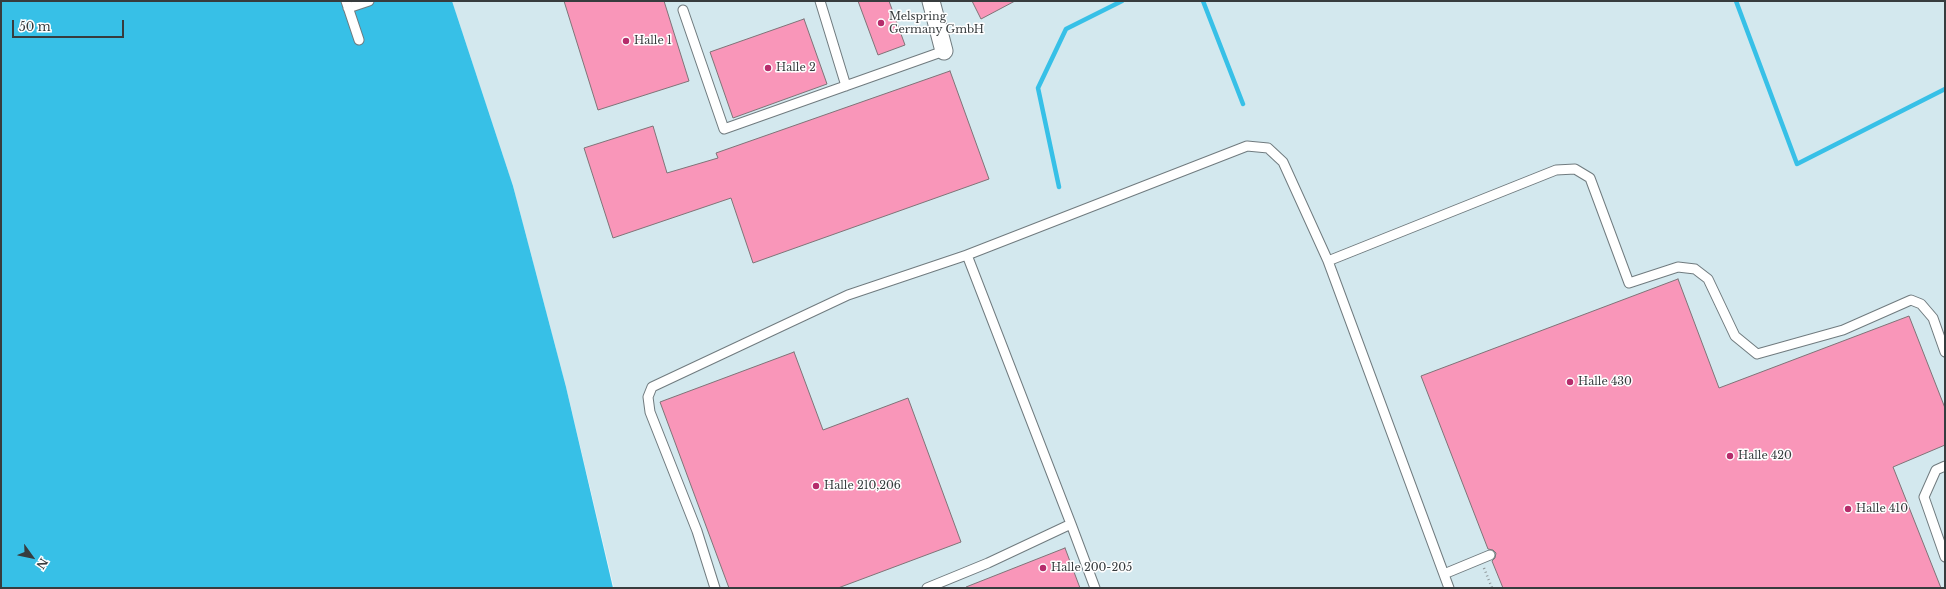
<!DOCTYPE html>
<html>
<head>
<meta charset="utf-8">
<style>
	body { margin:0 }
	#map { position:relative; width:1946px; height:589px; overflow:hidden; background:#e8f3f8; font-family:"Libre Baskerville",serif }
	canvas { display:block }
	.frame { position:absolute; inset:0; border:2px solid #373c3e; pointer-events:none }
	.north { position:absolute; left:12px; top:537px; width:40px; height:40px; -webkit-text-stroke:3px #fff; paint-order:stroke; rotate:123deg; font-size:11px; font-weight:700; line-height:16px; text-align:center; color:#373c3e }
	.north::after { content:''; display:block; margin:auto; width:14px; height:18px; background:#373c3e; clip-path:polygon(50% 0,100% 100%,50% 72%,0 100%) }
	.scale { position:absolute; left:12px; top:20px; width:112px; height:18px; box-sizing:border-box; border:2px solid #373c3e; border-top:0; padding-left:5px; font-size:12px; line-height:14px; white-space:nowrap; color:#373c3e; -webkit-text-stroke:3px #fff; paint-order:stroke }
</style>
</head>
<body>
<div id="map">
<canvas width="1946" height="589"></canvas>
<div class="frame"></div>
<div class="north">N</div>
<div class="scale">50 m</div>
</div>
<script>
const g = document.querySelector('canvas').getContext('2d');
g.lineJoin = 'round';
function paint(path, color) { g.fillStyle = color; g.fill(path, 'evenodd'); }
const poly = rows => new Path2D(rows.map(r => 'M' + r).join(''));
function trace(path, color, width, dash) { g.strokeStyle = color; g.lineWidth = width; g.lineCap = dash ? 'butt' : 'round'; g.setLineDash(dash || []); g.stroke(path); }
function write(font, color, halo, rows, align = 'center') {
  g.font = font + ' "Libre Baskerville",serif'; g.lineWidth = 3; g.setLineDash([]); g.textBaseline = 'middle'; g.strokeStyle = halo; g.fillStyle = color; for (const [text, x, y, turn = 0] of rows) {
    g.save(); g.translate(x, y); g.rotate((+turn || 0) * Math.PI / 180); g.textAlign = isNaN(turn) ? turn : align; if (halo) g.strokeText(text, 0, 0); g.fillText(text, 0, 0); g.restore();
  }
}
paint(poly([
	[452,1,1945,1,1945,588,614,588,566,387,513,186]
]), '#d3e8ee');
paint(poly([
	[1,1,452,1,513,186,566,387,613,588,1,588]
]), '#37c0e7');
trace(poly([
	[1203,1,1243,104],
	[1736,1,1797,164,1945,89],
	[1059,187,1038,88,1066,29,1122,1]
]), '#37c0e7', 4.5);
const building = poly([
	[564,1,664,1,689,81,598,110,564,1],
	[858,1,889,1,905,45,878,55,858,1],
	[972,1,1015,1,981,19,972,1],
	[804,19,827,84,733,118,710,52,804,19],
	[950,71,989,179,753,263,731,198,613,238,584,148,653,126,667,173,718,158,716,153,950,71],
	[1678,279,1719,388,1909,316,1945,408,1945,445,1893,467,1941,588,1503,588,1492,561,1495,558,1496,553,1493,550,1488,549,1421,376,1678,279],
	[794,352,823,430,908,398,961,542,838,588,729,588,660,402,794,352],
	[1065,548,1080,588,966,588,966,587,1065,548]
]);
paint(building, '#f996b9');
trace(building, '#7f7478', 1);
const service = poly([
	[346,1,359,40],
	[820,1,846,86],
	[348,8,369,1],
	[683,10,724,129,944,51],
	[967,255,1247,146,1268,148,1283,162,1328,261],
	[1945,466,1936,470,1924,497,1945,557],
	[1071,524,1095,588],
	[1444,574,1490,555],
	[715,588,697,531,650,412,648,397,652,387,848,295,967,255,1071,524,988,563,927,588],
	[1449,588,1328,261,1556,170,1575,169,1590,178,1629,283,1678,267,1695,269,1708,279,1735,336,1757,354,1843,330,1911,300,1921,304,1933,318,1945,352]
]);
const minor = poly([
	[931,1,944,51]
]);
trace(service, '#707b7f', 11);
trace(minor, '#707b7f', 19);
trace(poly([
	[1484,568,1492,588]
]), '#8e9699', 2.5, [1, 3]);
trace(service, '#fff', 9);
trace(minor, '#fff', 17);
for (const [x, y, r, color] of [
	[881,23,4,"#b52c6b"],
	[626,41,4,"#b52c6b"],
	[768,68,4,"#b52c6b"],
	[1570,382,4,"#b52c6b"],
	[1730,456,4,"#b52c6b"],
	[816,486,4,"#b52c6b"],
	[1848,509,4,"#b52c6b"],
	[1043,568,4,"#b52c6b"]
]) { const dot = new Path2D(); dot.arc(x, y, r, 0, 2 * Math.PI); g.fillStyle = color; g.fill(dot); trace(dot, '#fff', 1.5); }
write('11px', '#373c3e', '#fff', [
	["Melspring",889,17],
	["Germany GmbH",889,30],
	["Halle 1",634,41],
	["Halle 2",776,68],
	["Halle 430",1578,382],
	["Halle 420",1738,456],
	["Halle 210,206",824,486],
	["Halle 410",1856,509],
	["Halle 200-205",1051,568]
], 'left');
</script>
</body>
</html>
